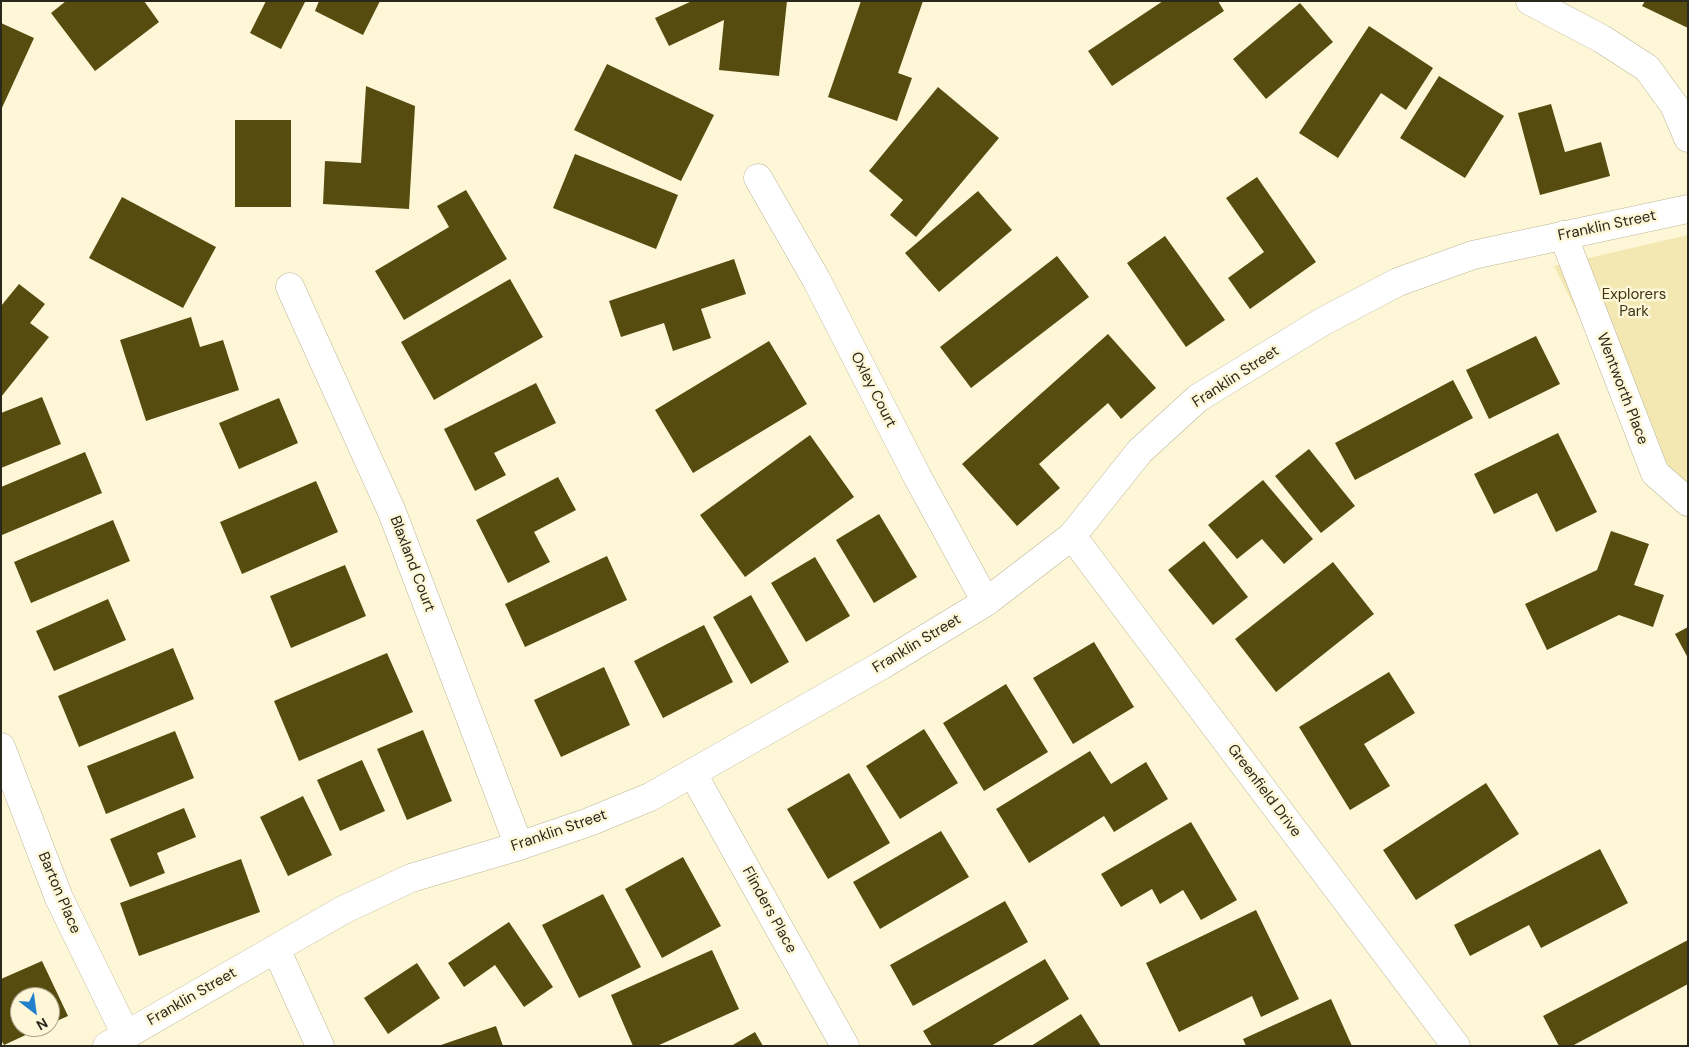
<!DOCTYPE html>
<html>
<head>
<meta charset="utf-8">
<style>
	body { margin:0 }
	#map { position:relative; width:1689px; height:1047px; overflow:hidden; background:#fdf7d7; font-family:"DM Sans",sans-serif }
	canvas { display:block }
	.frame { position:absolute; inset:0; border:2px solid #2a271c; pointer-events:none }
	.north { position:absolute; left:10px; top:987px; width:50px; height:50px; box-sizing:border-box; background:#fdf7d7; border:1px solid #a9a48c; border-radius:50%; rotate:150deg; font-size:14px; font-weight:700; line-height:20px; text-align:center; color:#2a271c }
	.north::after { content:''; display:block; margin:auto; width:18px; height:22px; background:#2180cc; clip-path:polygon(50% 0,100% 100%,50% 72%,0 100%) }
</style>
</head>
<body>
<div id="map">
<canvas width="1689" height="1047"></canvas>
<div class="frame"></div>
<div class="north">N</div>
</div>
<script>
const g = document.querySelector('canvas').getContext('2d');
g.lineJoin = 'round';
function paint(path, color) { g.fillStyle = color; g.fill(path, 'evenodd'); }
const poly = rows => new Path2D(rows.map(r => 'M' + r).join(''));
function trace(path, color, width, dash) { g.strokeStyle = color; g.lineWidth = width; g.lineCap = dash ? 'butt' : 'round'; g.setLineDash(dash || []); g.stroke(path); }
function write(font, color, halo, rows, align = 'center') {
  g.font = font + ' "DM Sans",sans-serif'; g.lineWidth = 5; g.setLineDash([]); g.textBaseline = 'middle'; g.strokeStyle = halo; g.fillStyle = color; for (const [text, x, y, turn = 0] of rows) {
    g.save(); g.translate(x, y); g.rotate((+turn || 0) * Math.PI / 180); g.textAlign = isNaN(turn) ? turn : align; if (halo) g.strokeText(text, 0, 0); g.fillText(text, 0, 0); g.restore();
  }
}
paint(poly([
	[1688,235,1688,499,1656,471,1554,266]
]), '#f3e8b2');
paint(poly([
	[66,1,144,1,159,22,95,71,51,13],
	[266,1,305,2,281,49,250,33],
	[319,1,380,1,363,35,315,11],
	[692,1,787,1,779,76,719,70,724,20,669,46,655,18],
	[861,1,923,1,898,73,912,78,897,121,828,97],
	[1163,1,1218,1,1224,11,1112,86,1088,51],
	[1645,1,1688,1,1688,28,1642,6],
	[1300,3,1333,42,1266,99,1233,59],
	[1,23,34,38,1,110],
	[1369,26,1433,68,1406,110,1381,93,1338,158,1299,133],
	[607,64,714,115,681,181,574,130],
	[1439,76,1504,116,1465,178,1400,138],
	[366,86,415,106,409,209,323,204,325,161,361,163],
	[938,87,999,138,916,237,890,215,903,200,869,171],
	[1551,104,1565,152,1601,142,1610,176,1540,195,1518,113],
	[235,120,291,120,291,207,235,207],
	[575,154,678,195,656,249,553,208],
	[1257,177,1316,262,1250,309,1228,278,1264,252,1226,198],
	[466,190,507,259,404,320,375,271,449,227,437,206],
	[978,191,1012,230,939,292,905,253],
	[122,197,216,247,183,308,89,258],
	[1165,236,1225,320,1186,347,1127,263],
	[1057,256,1089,297,971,388,940,347],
	[734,259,746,294,701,309,711,338,673,351,664,323,621,337,609,301],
	[510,279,543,337,434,400,401,342],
	[19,284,45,304,30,323,49,337,1,397,1,306],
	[191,317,200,347,223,340,239,390,146,421,120,340],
	[1108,334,1156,388,1121,419,1108,403,1039,464,1060,488,1017,526,962,464],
	[1536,336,1560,384,1489,419,1466,370],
	[769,341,807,404,693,473,655,410],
	[1453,380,1473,418,1355,480,1335,443],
	[536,383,556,423,494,453,506,475,475,491,444,429],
	[42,397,61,444,1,468,1,413],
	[279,398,298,443,239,469,219,423],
	[1558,433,1597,512,1556,532,1537,493,1494,514,1474,474],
	[810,435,854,497,745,577,700,515],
	[1309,449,1355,506,1321,533,1275,476],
	[85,452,102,493,2,535,1,487],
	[558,477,576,510,534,532,550,562,508,583,476,520],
	[1263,480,1313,539,1284,564,1262,539,1237,559,1208,525],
	[316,481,338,532,242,574,220,522],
	[879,514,917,577,874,603,836,540],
	[113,520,130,561,31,603,14,562],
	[1611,531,1649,544,1634,585,1664,595,1653,627,1619,615,1547,650,1525,604,1597,570],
	[1204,541,1248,597,1213,625,1168,570],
	[607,556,627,600,525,647,505,604],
	[815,557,850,616,806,642,771,583],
	[1333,562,1374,614,1276,692,1235,639],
	[345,565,366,616,291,648,270,596],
	[751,595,789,662,751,684,713,617],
	[108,599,126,640,54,671,36,631],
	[704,625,733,682,663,718,634,661],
	[1688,627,1688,658,1675,634],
	[1094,642,1134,707,1073,744,1033,678],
	[173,648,194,699,79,747,58,696],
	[387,653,413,712,299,761,274,701],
	[604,667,630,725,561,757,534,700],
	[1389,672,1415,713,1364,744,1390,786,1350,810,1299,727],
	[1006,684,1048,752,984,791,943,723],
	[924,729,958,783,900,819,866,766],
	[423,730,452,801,407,820,377,749],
	[175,731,194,778,106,814,87,766],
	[1090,751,1111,784,1146,762,1168,799,1114,832,1104,816,1029,863,996,809],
	[362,760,385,811,340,831,317,780],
	[849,773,890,843,828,879,787,809],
	[1486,783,1519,834,1416,900,1383,850],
	[303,796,332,855,288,876,260,817],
	[184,808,196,837,157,853,165,873,130,887,110,839],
	[1191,822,1237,900,1201,920,1183,890,1160,904,1152,889,1121,907,1101,874],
	[941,831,969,877,880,929,853,882],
	[1600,849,1628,903,1541,948,1529,925,1470,956,1454,925],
	[683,857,721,926,662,958,625,889],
	[241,859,260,912,139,956,120,903],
	[603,894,641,967,579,998,542,925],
	[1005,901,1028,942,913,1006,890,965],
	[1256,910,1299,999,1261,1017,1252,996,1179,1032,1146,963],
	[509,922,553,987,524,1007,495,965,464,987,448,963],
	[1688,940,1688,984,1572,1046,1559,1046,1543,1016],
	[712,950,739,1009,657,1046,633,1046,611,995],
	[1045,959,1069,999,991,1046,932,1046,923,1031],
	[42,961,68,1016,50,1024,50,997,20,997,20,1027,43,1027,4,1045,1,1040,1,979],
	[417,963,440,998,388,1034,364,998],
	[1331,999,1352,1046,1246,1046,1243,1039],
	[1081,1014,1101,1046,1031,1046],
	[496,1026,503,1046,441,1046,441,1045],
	[755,1032,763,1046,731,1046]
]), '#574c10');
const street = poly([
	[1530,1,1602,39,1647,68,1674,105,1688,138],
	[758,178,816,279,918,478,986,602],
	[1563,235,1655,473,1688,502],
	[290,287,392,512,519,846],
	[1072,536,1456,1046],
	[1,747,59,898,126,1035],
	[693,774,845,1046],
	[276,949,320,1046]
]);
const secondary = poly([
	[107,1046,343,910,411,878,519,846,589,822,650,797,882,665,986,602,1072,536,1140,451,1198,398,1322,322,1398,282,1473,255,1688,209]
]);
trace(street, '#bcb698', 29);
trace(secondary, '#bcb698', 29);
trace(street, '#fff', 28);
trace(secondary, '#fff', 28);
write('15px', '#2a271c', '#fdf7d7', [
	["Franklin Street",1607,226,-12],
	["Franklin Street",1236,377,-33],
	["Wentworth Place",1622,389,69],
	["Oxley Court",873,390,63],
	["Blaxland Court",412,564,69],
	["Franklin Street",917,644,-31],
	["Greenfield Drive",1264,791,53],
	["Franklin Street",559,831,-19],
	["Barton Place",59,893,67],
	["Flinders Place",769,910,61],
	["Franklin Street",192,997,-30]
]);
write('15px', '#3b3513', '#fdf7d7', [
	["Explorers",1634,295],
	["Park",1634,312]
]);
</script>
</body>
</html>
